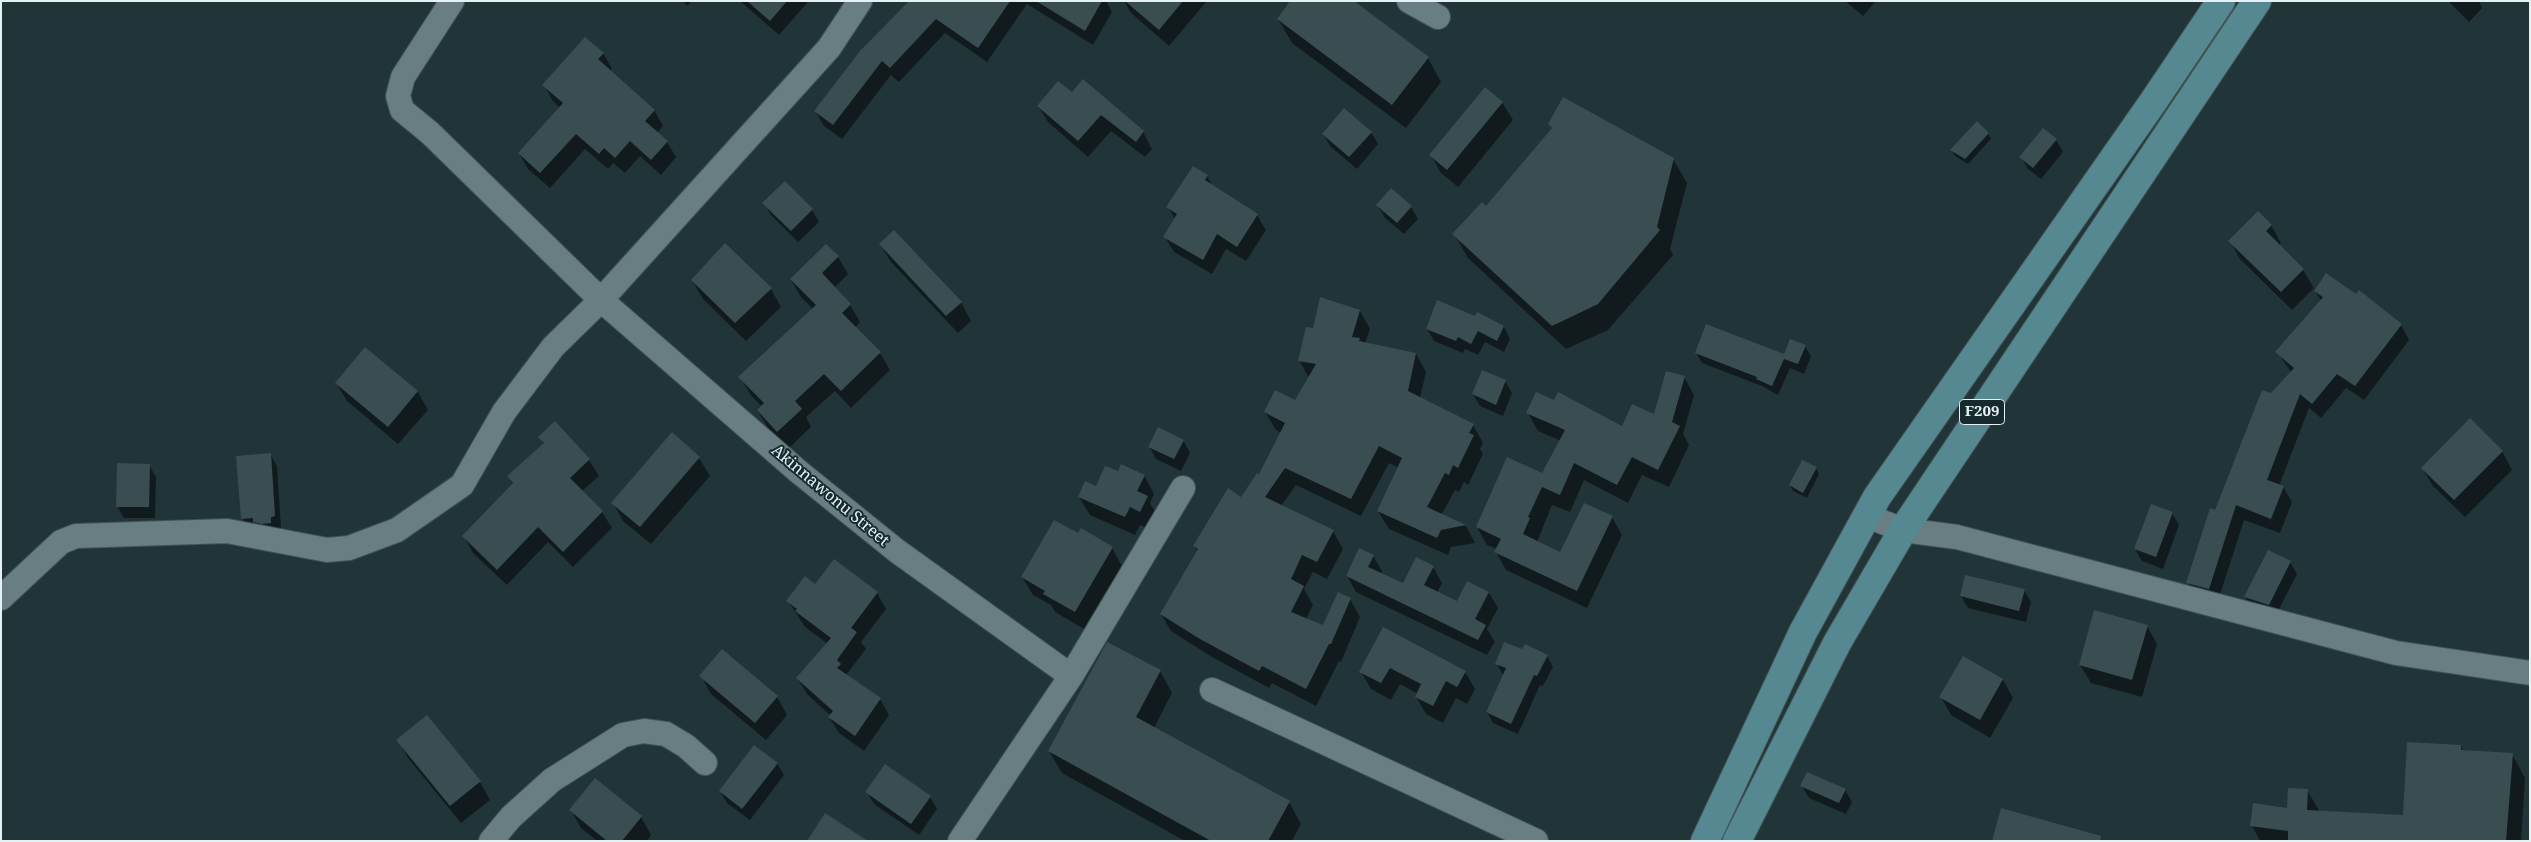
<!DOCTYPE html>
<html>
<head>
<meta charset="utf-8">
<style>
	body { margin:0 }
	#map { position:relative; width:2531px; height:842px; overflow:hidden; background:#213437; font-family:"Noto Serif",serif }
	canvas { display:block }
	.frame { position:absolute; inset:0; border:2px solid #e5f1f3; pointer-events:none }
</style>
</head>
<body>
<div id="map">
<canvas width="2531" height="842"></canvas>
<div class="frame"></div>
</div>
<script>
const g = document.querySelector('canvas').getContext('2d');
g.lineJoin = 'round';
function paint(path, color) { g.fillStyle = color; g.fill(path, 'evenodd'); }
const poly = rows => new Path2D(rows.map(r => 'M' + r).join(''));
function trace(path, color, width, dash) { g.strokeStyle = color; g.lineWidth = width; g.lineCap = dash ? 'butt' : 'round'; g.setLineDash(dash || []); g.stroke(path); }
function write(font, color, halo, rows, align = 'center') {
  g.font = font + ' "Noto Serif",serif'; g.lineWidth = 4; g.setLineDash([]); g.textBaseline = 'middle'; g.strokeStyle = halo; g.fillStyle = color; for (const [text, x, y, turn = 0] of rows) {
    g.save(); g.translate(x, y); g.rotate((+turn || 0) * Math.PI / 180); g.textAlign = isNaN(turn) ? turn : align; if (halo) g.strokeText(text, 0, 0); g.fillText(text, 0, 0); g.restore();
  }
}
paint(poly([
	[683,1,692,1,687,6],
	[740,1,807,1,808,2,779,35],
	[909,1,1106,1,1112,12,1093,45,1027,4,987,62,945,33,899,82,891,75,842,139,824,126,815,111],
	[1124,1,1207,1,1169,46,1131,13],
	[1845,1,1876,1,1863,16],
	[2448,1,2479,1,2482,8,2469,22],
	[1278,19,1428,58,1441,82,1406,128,1292,43],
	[603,53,612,69,610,71,654,110,663,126,657,133,667,142,676,157,661,175,640,156,625,173,613,163,608,169,585,149,550,188,528,169,519,153,560,108,553,101,544,85],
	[1072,94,1143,132,1152,149,1145,157,1111,131,1088,157,1048,122,1038,106],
	[1502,102,1513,120,1458,187,1441,173,1431,155],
	[1549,124,1673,159,1687,183,1670,249,1673,255,1608,330,1566,349,1468,258,1454,234,1487,208,1553,130],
	[1371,132,1378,144,1357,169,1330,146,1323,134],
	[1988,133,1991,139,1968,164,1955,156,1951,150],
	[2056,140,2063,152,2041,179,2028,169,2021,157],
	[1207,176,1213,187,1257,215,1266,230,1246,261,1226,249,1212,274,1174,252,1165,237,1175,219,1168,207],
	[764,203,812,210,819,222,798,242,771,215],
	[1378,206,1411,207,1418,219,1404,234,1385,218],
	[2271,225,2281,243,2279,246,2303,270,2314,288,2292,310,2240,259,2230,241],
	[880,244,961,302,971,321,958,333,891,262],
	[838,257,848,274,834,288,850,305,860,322,855,328,880,353,890,370,851,408,835,391,806,417,811,427,788,449,768,428,758,411,762,407,750,394,740,377,813,309,801,297,791,280],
	[692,280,771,289,781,307,746,341,703,299],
	[2315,291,2401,325,2409,340,2364,400,2346,388,2321,418,2309,408,2279,486,2283,487,2292,502,2280,533,2244,520,2217,604,2196,598,2188,583,2216,512,2272,395,2291,372,2277,352,2321,301],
	[1360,311,1370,329,1365,344,1416,354,1426,372,1420,398,1473,425,1483,443,1480,449,1483,454,1468,485,1464,482,1459,492,1455,490,1442,514,1466,526,1475,543,1451,547,1448,555,1389,529,1378,511,1399,468,1389,463,1361,516,1296,485,1281,506,1333,531,1343,549,1327,579,1313,572,1304,589,1313,605,1306,619,1323,626,1350,599,1360,617,1341,662,1339,661,1316,706,1272,683,1269,688,1212,657,1171,631,1161,614,1198,552,1194,546,1241,498,1259,476,1281,433,1276,430,1265,412,1295,402,1309,378,1299,360,1314,330],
	[1478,313,1504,327,1510,339,1504,352,1485,342,1478,355,1465,349,1463,353,1434,341,1427,329,1476,317],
	[1805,346,1811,356,1804,374,1790,368,1778,395,1762,386,1702,363,1696,353,1785,356],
	[365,348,418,392,428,410,398,444,347,401,336,383],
	[1684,377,1694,395,1683,434,1689,445,1669,487,1642,475,1628,503,1584,480,1570,512,1552,505,1537,542,1561,554,1612,517,1622,535,1587,608,1506,570,1496,552,1497,549,1487,545,1477,527,1542,475,1561,441,1538,431,1528,413,1623,428,1655,415],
	[1505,381,1512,393,1503,416,1480,406,1473,394],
	[540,437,589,460,599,476,582,491,602,512,612,528,573,567,548,542,507,585,473,553,464,537,513,485,508,476,544,445],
	[1183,440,1190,453,1181,471,1156,459,1149,446],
	[2502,451,2512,470,2465,517,2433,486,2422,468],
	[270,454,277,466,281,528,250,531,243,519,237,457],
	[699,458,710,476,651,544,623,521,613,503],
	[149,465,156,477,155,518,124,518,117,506],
	[1816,468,1819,474,1807,498,1793,491,1790,485],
	[1118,473,1144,475,1154,494,1150,503,1157,515,1151,530,1140,525,1135,535,1090,515,1079,497],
	[2172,513,2179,525,2163,569,2142,561,2135,549],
	[1079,535,1112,548,1122,566,1086,630,1055,612,1051,605,1033,595,1022,577],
	[1373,556,1382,571,1381,574,1403,585,1433,567,1442,583,1437,593,1457,602,1489,593,1498,608,1487,629,1495,642,1487,655,1356,592,1347,576],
	[2290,562,2297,574,2275,617,2252,609,2245,597],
	[816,586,877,593,886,609,861,642,866,649,846,675,880,699,889,715,864,751,839,733,829,717,831,716,807,694,797,678,828,644,805,627,788,601],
	[2024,590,2031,602,2026,622,1968,608,1961,596],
	[2147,626,2157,644,2142,697,2091,683,2080,665],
	[1383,629,1465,672,1475,689,1467,704,1456,698,1443,723,1426,714,1416,697,1418,694,1400,684,1391,700,1371,689,1361,672],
	[1523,651,1547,656,1553,667,1543,686,1540,685,1518,734,1493,723,1487,712,1503,675,1497,664],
	[1964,658,2003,680,2013,698,1990,738,1951,715,1941,697],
	[1160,671,1172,693,1154,728,1289,802,1301,824,1292,841,1185,841,1062,773,1049,751],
	[701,676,777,697,787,715,766,740,711,694],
	[427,717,480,782,490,800,461,823,408,758,398,740],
	[2461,746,2463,751,2512,754,2525,778,2521,841,2260,841,2252,826,2288,809,2307,790,2320,812,2404,817],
	[777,763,784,775,750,820,727,803,720,791],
	[885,766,930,797,937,809,919,835,874,804,867,792],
	[1802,786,1845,790,1852,802,1846,814,1809,798],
	[571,810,641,817,651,835,647,841,597,841,581,828]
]), '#0007');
paint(poly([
	[747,1,787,1,770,21],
	[909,1,1010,1,978,48,936,19,890,68,882,61,833,125,814,111,860,51],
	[1036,1,1102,1,1085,31],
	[1125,1,1183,1,1159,30],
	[1290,1,1354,1,1429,57,1392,105,1277,19],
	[585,37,604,53,598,59,655,110,645,121,668,141,651,160,630,141,615,158,604,148,599,154,576,134,540,173,518,153,563,103,542,85],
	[1083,79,1144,131,1136,142,1101,115,1078,141,1037,106,1058,81,1072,92],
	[1485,87,1503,102,1447,170,1429,155],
	[1563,97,1674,158,1657,227,1660,230,1598,304,1552,326,1452,234,1482,202,1486,206,1552,128,1548,124],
	[1344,108,1372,132,1349,157,1322,134],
	[1977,121,1989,133,1965,159,1950,150],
	[2043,128,2057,139,2033,168,2019,157],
	[1193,166,1208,175,1205,180,1258,214,1237,247,1217,234,1203,260,1163,237,1177,214,1166,207],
	[785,181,813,209,791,231,762,203],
	[1391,188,1412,206,1397,223,1376,205],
	[2258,211,2272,225,2266,231,2304,269,2281,292,2228,241],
	[894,230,962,302,946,316,879,244],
	[725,243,772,288,735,323,691,280],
	[826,244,839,256,822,273,851,304,842,313,881,352,841,391,824,374,795,401,802,409,777,432,757,410,764,403,738,377,816,305,790,279],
	[2326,273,2356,294,2359,290,2402,324,2355,386,2337,374,2312,404,2300,394,2267,480,2284,486,2271,519,2236,505,2209,589,2186,583,2210,508,2215,510,2262,390,2271,393,2294,368,2275,352,2323,297,2314,291],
	[1320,297,1360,310,1352,337,1360,338,1359,341,1416,353,1408,391,1474,424,1469,433,1474,435,1458,468,1453,465,1449,475,1445,473,1427,507,1466,525,1441,530,1437,538,1377,511,1402,458,1379,446,1351,499,1285,468,1265,497,1334,530,1317,562,1302,555,1291,579,1304,586,1291,612,1323,625,1338,592,1351,598,1331,644,1329,644,1306,689,1262,666,1259,671,1200,639,1160,614,1198,549,1193,546,1228,488,1241,497,1257,473,1259,474,1285,423,1264,412,1275,390,1295,400,1316,364,1298,361,1306,327,1313,328],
	[1437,300,1475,316,1477,312,1504,326,1497,341,1478,331,1471,344,1458,337,1456,341,1426,329],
	[1706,324,1784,354,1790,339,1806,345,1798,364,1784,359,1772,386,1756,379,1757,377,1695,353],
	[365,347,418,391,388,427,335,383],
	[1482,370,1506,380,1496,405,1472,394],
	[1666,371,1685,376,1672,422,1680,426,1658,470,1632,457,1617,485,1574,463,1560,495,1542,487,1528,517,1530,518,1523,534,1560,552,1584,503,1613,516,1577,591,1494,552,1501,539,1476,527,1507,457,1542,473,1565,430,1526,413,1536,392,1554,400,1558,392,1622,426,1632,404,1654,414],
	[2470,418,2503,451,2454,500,2421,468],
	[555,421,590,459,570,478,603,511,563,552,538,527,497,570,462,536,513,483,507,476,544,443,538,437],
	[1158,427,1184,440,1174,459,1148,447],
	[672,432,700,457,640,527,611,503],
	[271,453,275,516,271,517,271,523,262,524,253,522,253,518,241,519,236,456],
	[1802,460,1817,467,1803,493,1789,485],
	[117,463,150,464,149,507,116,507],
	[1121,464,1145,475,1137,491,1148,496,1140,512,1130,507,1125,517,1078,497,1085,481,1096,486,1105,466,1118,471],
	[2151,504,2173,512,2156,557,2134,549],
	[1054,520,1078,533,1081,528,1113,547,1075,612,1043,594,1045,591,1021,577],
	[1359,548,1374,555,1368,567,1403,583,1416,557,1434,566,1424,585,1457,601,1467,581,1489,592,1475,619,1486,625,1478,640,1346,576],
	[2268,550,2291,561,2269,605,2244,597],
	[834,559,878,592,851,628,857,632,837,660,841,664,837,668,881,698,855,736,828,717,833,711,796,678,831,638,795,611,797,609,786,601,805,576,815,584],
	[1965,575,2025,589,2019,611,1960,596],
	[2094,610,2148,625,2132,680,2079,665],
	[1383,627,1466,671,1457,687,1446,681,1433,706,1415,697,1421,684,1390,668,1381,683,1359,672],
	[1107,642,1161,670,1136,717,1290,801,1268,841,1211,841,1048,751],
	[1504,642,1522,649,1525,644,1548,655,1537,676,1534,675,1511,724,1486,712,1506,668,1495,664],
	[722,649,778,696,755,723,699,676],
	[1963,656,2003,679,1980,720,1939,697],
	[427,715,481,781,450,806,396,740],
	[2407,742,2461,745,2461,750,2513,753,2506,841,2288,841,2288,831,2250,826,2253,803,2287,808,2288,788,2308,789,2307,810,2403,815],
	[754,745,778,763,742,809,719,791],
	[885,764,931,796,911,824,865,792],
	[1807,772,1846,789,1839,803,1800,786],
	[595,778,642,816,622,841,607,841,569,810],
	[2001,808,2101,836,2100,841,1992,841],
	[825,813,868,841,807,841]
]), '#3a4e52');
const minor = poly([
	[452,1,403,77,398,96,402,110,430,133,601,300,799,472,897,551,1071,676],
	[1409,1,1438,17],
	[1867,516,1903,530,1957,537,2396,653,2530,673],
	[1,598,61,542,76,536,227,531,327,550,349,548,397,530,462,485,504,412,553,347,601,300,829,48,860,1],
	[1212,690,1536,841],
	[491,841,511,817,552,780,623,735,644,731,666,734,686,746,705,763],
	[960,841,1071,676,1183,488]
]);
const major = poly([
	[1705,841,1803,632,1877,497,2153,102,2221,1],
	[1737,841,1837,643,1903,530,2257,1]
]);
trace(minor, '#415355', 26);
trace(major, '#415355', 30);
trace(minor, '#697e82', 24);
trace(major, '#568891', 28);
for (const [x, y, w] of [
	[1982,412,45]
]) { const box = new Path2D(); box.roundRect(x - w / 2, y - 12.5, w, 25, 4); g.fillStyle = '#172a2d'; g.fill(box); trace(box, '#e5f1f3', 1); }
write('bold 15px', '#e5f1f3', null, [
	["F209",1982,412]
]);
write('16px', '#e5f1f3', '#172a2d', [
	["Akinnawonu Street",830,496,40]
]);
</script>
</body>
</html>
